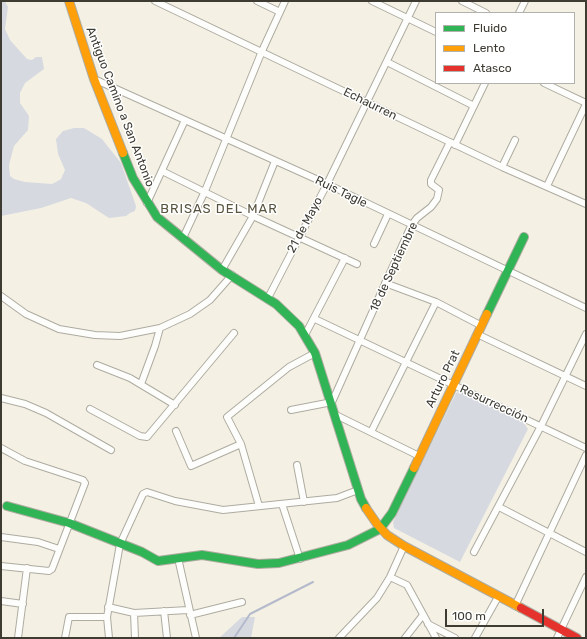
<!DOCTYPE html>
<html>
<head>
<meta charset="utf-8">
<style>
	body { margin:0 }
	#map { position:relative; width:587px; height:639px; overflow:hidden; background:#f4f1e4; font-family:Rubik,sans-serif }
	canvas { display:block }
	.frame { position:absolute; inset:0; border:2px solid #3d3b32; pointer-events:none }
	.legend { position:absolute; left:435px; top:12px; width:140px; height:72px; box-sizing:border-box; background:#fff; border:1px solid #b1b1ad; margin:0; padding:5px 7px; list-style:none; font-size:12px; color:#3d3b32 }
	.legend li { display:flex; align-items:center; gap:8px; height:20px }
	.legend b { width:20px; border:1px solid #b1b1ad }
	.scale { position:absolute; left:445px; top:609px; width:99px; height:18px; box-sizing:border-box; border:2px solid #3d3b32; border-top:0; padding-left:5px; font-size:12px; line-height:14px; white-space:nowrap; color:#3d3b32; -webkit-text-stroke:3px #fff; paint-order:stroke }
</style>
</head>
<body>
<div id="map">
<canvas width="587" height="639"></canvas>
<div class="frame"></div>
<ul class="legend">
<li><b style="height:5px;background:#30b455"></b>Fluido</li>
<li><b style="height:5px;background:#ff9f0a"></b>Lento</li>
<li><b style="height:5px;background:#e5322d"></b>Atasco</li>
</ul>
<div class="scale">100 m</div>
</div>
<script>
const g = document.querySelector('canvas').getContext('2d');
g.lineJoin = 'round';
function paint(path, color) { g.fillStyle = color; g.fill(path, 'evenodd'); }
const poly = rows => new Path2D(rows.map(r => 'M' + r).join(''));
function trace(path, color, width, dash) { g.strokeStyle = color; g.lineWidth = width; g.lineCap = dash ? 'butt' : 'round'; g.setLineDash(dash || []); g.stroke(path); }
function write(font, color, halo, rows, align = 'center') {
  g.font = font + ' Rubik,sans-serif'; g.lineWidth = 3; g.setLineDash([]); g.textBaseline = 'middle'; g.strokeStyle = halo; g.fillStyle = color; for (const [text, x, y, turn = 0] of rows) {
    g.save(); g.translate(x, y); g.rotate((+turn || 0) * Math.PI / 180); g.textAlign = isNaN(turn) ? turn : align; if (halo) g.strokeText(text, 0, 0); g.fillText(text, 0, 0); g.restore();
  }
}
paint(poly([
	[1,1,5,1,8,7,5,29,10,40,27,59,32,60,36,57,42,57,44,69,25,83,20,93,20,103,29,116,28,130,14,146,9,165,10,176,14,179,25,182,52,184,56,182,61,179,65,170,58,154,56,139,63,131,74,128,84,128,102,139,121,163,136,206,135,211,130,213,126,216,109,218,86,203,71,198,41,208,1,216],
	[461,391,524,423,528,429,460,562,394,528,393,522,456,393],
	[242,617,255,617,251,638,219,638]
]), '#d6d9e0');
trace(poly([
	[234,638,250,614,313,582]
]), '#b4bacc', 2);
const street = poly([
	[155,1,502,167,586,204],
	[257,1,280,12],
	[372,1,436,32],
	[462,1,486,13],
	[519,13,525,1],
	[387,62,474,106],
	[94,79,327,184,586,308],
	[544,83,586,103],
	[455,145,485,83],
	[502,167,515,140],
	[162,171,253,216,357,264],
	[547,186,586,104],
	[147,203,185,120],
	[183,238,205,191,262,51,285,1],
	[374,244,388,214],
	[222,270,253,216,275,161],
	[385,283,436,302,482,326],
	[1,296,26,314,59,329,95,335,120,336,160,328,190,314,210,300,232,275],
	[268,298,327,184,416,1],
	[315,319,586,448],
	[477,334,586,386],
	[305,335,345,258],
	[97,365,130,378,175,405],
	[141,384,155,346,160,328],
	[1,398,25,404,46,413,111,450],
	[90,409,140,436,147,437,234,333],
	[291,410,332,402,411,226,417,218,431,207,437,199,439,190,431,184,431,180,450,142],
	[336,415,419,456],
	[176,431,191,466,241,444],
	[371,432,436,302],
	[1,448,25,461,83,480,85,483,52,569,49,571,1,566],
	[297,465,304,502],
	[282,504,300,559],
	[259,506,241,444,227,417,289,367,315,353],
	[499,507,586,552],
	[1,537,38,542,59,549],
	[474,552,541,426,586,334],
	[178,558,196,638],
	[390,577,407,585,436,638],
	[1,601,23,604],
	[515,606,586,455],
	[108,607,134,613,188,610],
	[164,611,167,638],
	[134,613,135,638],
	[190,615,242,602],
	[428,624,455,638],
	[18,638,27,568],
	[65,638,69,617,107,617],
	[109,638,107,617,120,544,143,494,147,492,175,501,223,510,337,498,358,490],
	[339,638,377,598,390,577,404,546],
	[405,638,423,615],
	[475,638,498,597],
	[557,638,586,577]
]);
const fast = poly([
	[123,153,133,178,157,217,222,270,276,304,299,326,315,353,361,499,366,508],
	[487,314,524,237],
	[7,506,69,523,142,552,158,561,202,555,258,564,279,563,348,545,380,529,392,513,414,468]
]);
const slow = poly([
	[69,1,94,79,123,153],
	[414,468,487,314],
	[366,508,377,524,387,535,404,546,521,608]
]);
const jam = poly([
	[521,608,577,638]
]);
trace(street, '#aeaba1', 8);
trace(fast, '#aeaba1', 10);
trace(slow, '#aeaba1', 10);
trace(jam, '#aeaba1', 10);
trace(street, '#fdfdfb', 6);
trace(fast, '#30b455', 8);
trace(slow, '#ff9f0a', 8);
trace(jam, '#e5322d', 8);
write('12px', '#3d3b32', '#fff', [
	["Echaurren",370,104,26],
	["Antiguo Camino a San Antonio",120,107,69],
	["Ruis Tagle",341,192,26],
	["21 de Mayo",305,225,-62],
	["18 de Septiembre",394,267,-65],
	["Arturo Prat",443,379,-64],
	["Resurrección",494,404,25]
]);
g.letterSpacing = '1px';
write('13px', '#58543f', '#fff', [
	["BRISAS DEL MAR",219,209]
]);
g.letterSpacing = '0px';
</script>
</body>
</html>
